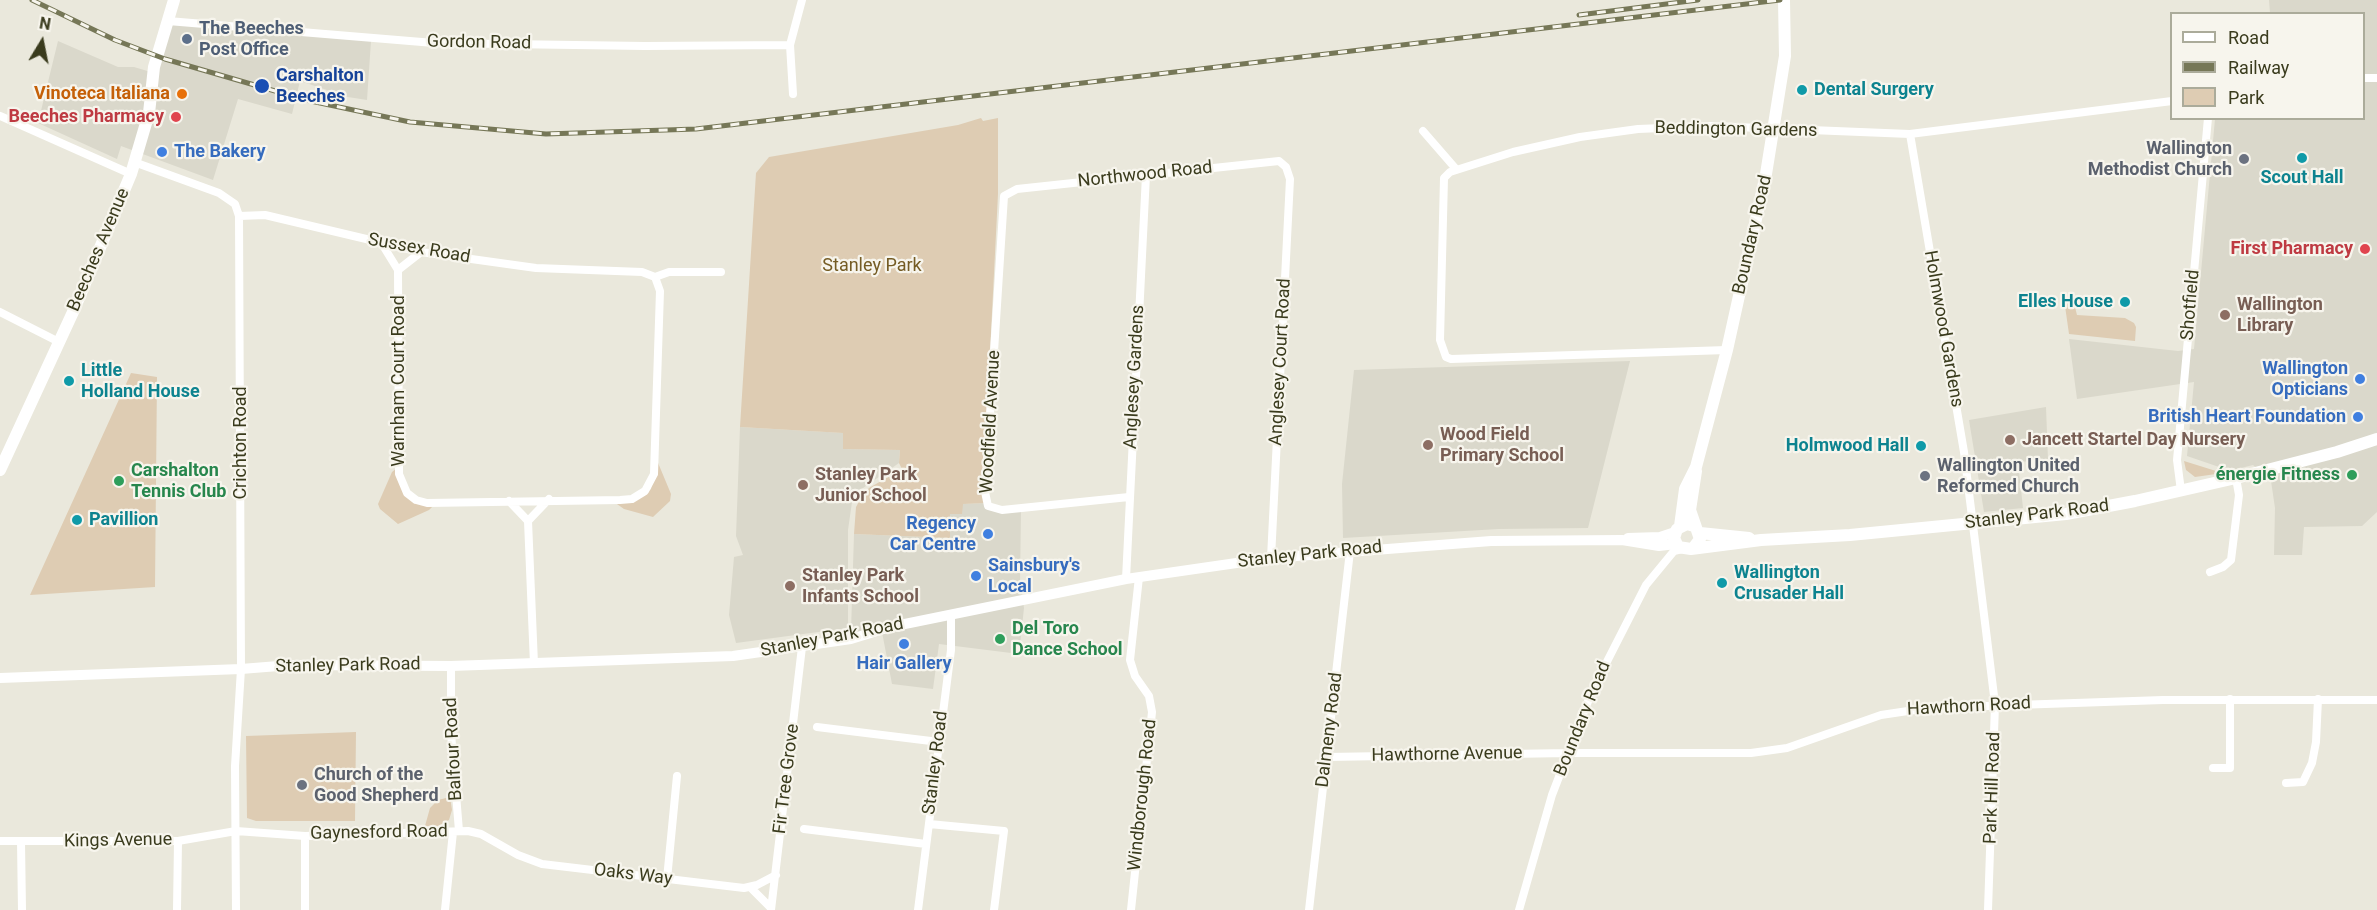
<!DOCTYPE html>
<html>
<head>
<meta charset="utf-8">
<style>
	body { margin:0 }
	#map { position:relative; width:2377px; height:910px; overflow:hidden; background:#eae8dc; font-family:Roboto,sans-serif }
	canvas { display:block }
	.legend { position:absolute; left:2170px; top:12px; width:195px; height:108px; box-sizing:border-box; background:#f7f5ed; border:2px solid #abab9a; margin:0; padding:8px 10px; list-style:none; font-size:18px; color:#3a3b1d }
	.legend li { display:flex; align-items:center; gap:12px; height:30px }
	.legend b { width:30px; border:2px solid #abab9a }
	.north { position:absolute; left:12px; top:12px; width:60px; height:60px; -webkit-text-stroke:4px #f7f5ed; paint-order:stroke; rotate:10deg; font-size:16px; font-weight:700; line-height:24px; text-align:center; color:#3a3b1d }
	.north::after { content:''; display:block; margin:auto; width:21px; height:27px; background:#3a3b1d; clip-path:polygon(50% 0,100% 100%,50% 72%,0 100%) }
</style>
</head>
<body>
<div id="map">
<canvas width="2377" height="910"></canvas>
<ul class="legend">
<li><b style="height:8px;background:#fff"></b>Road</li>
<li><b style="height:8px;background:#767757"></b>Railway</li>
<li><b style="height:16px;background:#deccb3"></b>Park</li>
</ul>
<div class="north">N</div>
</div>
<script>
const g = document.querySelector('canvas').getContext('2d');
g.lineJoin = 'round';
function paint(path, color) { g.fillStyle = color; g.fill(path, 'evenodd'); }
const poly = rows => new Path2D(rows.map(r => 'M' + r).join(''));
function trace(path, color, width, dash) { g.strokeStyle = color; g.lineWidth = width; g.lineCap = dash ? 'butt' : 'round'; g.setLineDash(dash || []); g.stroke(path); }
function write(font, color, halo, rows, align = 'center') {
  g.font = font + ' Roboto,sans-serif'; g.lineWidth = 4.5; g.setLineDash([]); g.textBaseline = 'middle'; g.strokeStyle = halo; g.fillStyle = color; for (const [text, x, y, turn = 0] of rows) {
    g.save(); g.translate(x, y); g.rotate((+turn || 0) * Math.PI / 180); g.textAlign = isNaN(turn) ? turn : align; if (halo) g.strokeText(text, 0, 0); g.fillText(text, 0, 0); g.restore();
  }
}
paint(poly([
	[2269,0,2377,0,2377,512,2362,526,2304,527,2302,555,2274,555,2275,508,2271,481,2253,465,2237,469,2222,468,2187,456,2194,382,2077,399,2069,339,2178,351,2194,349,2215,119,2364,118,2364,14,2270,13],
	[171,24,371,41,367,100,348,97,300,81,292,114,238,99,213,180,121,146,117,159,38,123,58,41,118,67,134,67,154,73],
	[1630,361,1588,528,1499,529,1343,538,1342,484,1354,370],
	[2046,407,2048,460,2018,462,2023,508,1984,512,1969,420],
	[740,427,844,433,844,449,900,450,899,463,853,495,848,530,848,628,736,643,729,615,734,557,743,555,736,536],
	[986,503,988,507,1021,508,1020,584,1024,608,1019,654,939,644,933,689,892,684,881,627,852,634,851,631,854,534,950,538,950,514,962,504]
]), '#dad8cb');
paint(poly([
	[981,118,983,121,998,118,998,194,989,372,986,503,963,504,962,514,950,514,950,538,854,534,856,507,862,496,869,488,902,469,899,463,900,450,843,449,843,433,740,427,756,173,769,157,958,125],
	[2064,299,2073,299,2077,315,2125,318,2134,323,2136,327,2135,341,2069,334],
	[131,373,157,377,155,587,30,595],
	[656,458,671,494,670,501,653,517,624,509,614,502,643,496,651,489],
	[2184,461,2216,471,2216,474,2195,477,2186,470],
	[398,467,405,494,434,505,429,510,398,524,380,509,378,504,392,472],
	[356,732,355,821,256,821,247,818,246,736],
	[450,797,452,810,449,820,438,826,425,826,430,808,438,800]
]), '#deccb3');
trace(poly([
	[168,21,434,43,645,46,790,45],
	[2364,78,2377,78],
	[793,94,790,45,802,0],
	[0,116,131,174],
	[1423,131,1456,169],
	[1910,134,1964,452,1995,704,1988,910],
	[134,162,219,193,235,204,239,216,265,215,421,252,536,268,642,272,655,277,669,272,721,272],
	[382,244,398,270,399,474,407,493,416,500,427,503,620,500,632,499,645,491,654,474,660,291,655,277],
	[398,270,421,252],
	[0,312,59,342],
	[1727,350,1451,359,1446,357,1440,340,1444,178,1450,172,1513,152,1580,137,1638,129,1711,126,1910,134,2172,101],
	[2181,491,2177,460,2208,118],
	[1129,497,1002,510,988,506,985,492,1004,196,1017,189,1279,161,1286,167,1290,179,1271,558],
	[509,501,528,521],
	[2210,572,2223,567,2231,560,2239,495,2236,478],
	[1126,579,1146,175],
	[534,664,528,521,549,499],
	[451,666,451,733,459,831],
	[817,727,939,742],
	[1327,757,1568,753,1751,753,1787,748,1881,715,1928,708,2163,700,2377,700],
	[2213,768,2230,768,2230,699],
	[2286,783,2303,782,2312,763,2316,742,2318,699],
	[929,824,1004,831,994,910],
	[804,829,926,844],
	[305,836,305,910],
	[0,841,178,841,236,831,305,836,468,831,481,834,518,855,542,864,744,888,757,885,776,875],
	[21,842,22,910],
	[667,879,677,776],
	[750,887,771,908],
	[177,910,178,841],
	[236,910,235,766,241,669,239,216],
	[445,910,453,832],
	[771,910,802,647],
	[918,910,951,650,951,615],
	[1131,910,1152,712,1149,696,1135,676,1130,660,1139,577],
	[1309,910,1350,551],
	[1519,910,1552,795,1592,691,1646,585,1674,551,1682,549]
]), '#fff', 8);
trace(poly([
	[1628,538,1660,537,1675,532],
	[0,678,241,669,291,665,451,666,733,656,851,639,890,627,1126,579,1271,558,1491,541,1622,540,1659,546,1676,544]
]), '#fff', 10);
trace(poly([
	[0,470,73,312,131,174,149,113,154,67,174,0],
	[1680,526,1685,489,1696,467,1727,350,1766,174,1785,56,1784,0],
	[1694,526,1687,524,1677,529,1674,538,1678,547,1691,549,1761,540,1850,535,2066,514,2135,501,2236,478,2337,452,2377,439],
	[1700,533,1749,538],
	[1694,547,1700,539,1690,510,1696,471]
]), '#fff', 12);
const rail = poly([
	[32,0,115,40,165,59,306,100,410,122,546,134,696,129,1780,0],
	[1579,15,1698,0]
]);
trace(rail, '#767757', 5);
trace(rail, '#f7f5ed', 3, [9]);
for (const [x, y, r, color] of [
	[187,39,6,"#5c6f8a"],
	[262,86,8,"#1a4fb4"],
	[1802,90,6,"#0f9aa8"],
	[182,94,6,"#e8710a"],
	[176,117,6,"#e0444e"],
	[162,152,6,"#3f7fe0"],
	[2302,158,6,"#0f9aa8"],
	[2244,159,6,"#6b7280"],
	[2365,249,6,"#e0444e"],
	[2125,302,6,"#0f9aa8"],
	[2225,315,6,"#8d6e63"],
	[2360,379,6,"#3f7fe0"],
	[69,381,6,"#0f9aa8"],
	[2358,417,6,"#3f7fe0"],
	[2010,440,6,"#8d6e63"],
	[1428,445,6,"#8d6e63"],
	[1921,446,6,"#0f9aa8"],
	[2352,475,6,"#2e9e5b"],
	[1925,476,6,"#6b7280"],
	[119,481,6,"#2e9e5b"],
	[803,485,6,"#8d6e63"],
	[77,520,6,"#0f9aa8"],
	[988,534,6,"#3f7fe0"],
	[976,576,6,"#3f7fe0"],
	[1722,583,6,"#0f9aa8"],
	[790,586,6,"#8d6e63"],
	[1000,639,6,"#2e9e5b"],
	[904,644,6,"#3f7fe0"],
	[302,785,6,"#6b7280"]
]) { const dot = new Path2D(); dot.arc(x, y, r, 0, 2 * Math.PI); g.fillStyle = color; g.fill(dot); trace(dot, '#f7f5ed', 2); }
write('bold 18px', '#4e5e75', '#f7f5ed', [
	["The Beeches",199,29],
	["Post Office",199,50]
], 'left');
write('18px', '#3a3b1d', '#f7f5ed', [
	["Gordon Road",479,43,1],
	["Beddington Gardens",1736,130,1],
	["Northwood Road",1145,175,-6],
	["Boundary Road",1753,235,-77],
	["Sussex Road",419,249,10],
	["Beeches Avenue",99,250,-67],
	["Shotfield",2191,305,-85],
	["Holmwood Gardens",1943,329,80],
	["Anglesey Court Road",1281,362,-87],
	["Anglesey Gardens",1135,377,-87],
	["Warnham Court Road",399,381,-90],
	["Woodfield Avenue",991,422,-87],
	["Crichton Road",241,443,-90],
	["Stanley Park Road",2037,515,-7],
	["Stanley Park Road",1310,555,-6],
	["Stanley Park Road",832,638,-11],
	["Stanley Park Road",348,666,-1],
	["Hawthorn Road",1969,707,-3],
	["Boundary Road",1583,719,-68],
	["Dalmeny Road",1330,730,-83],
	["Balfour Road",454,749,-93],
	["Hawthorne Avenue",1447,755,-1],
	["Stanley Road",936,763,-83],
	["Fir Tree Grove",787,779,-83],
	["Park Hill Road",1993,788,-88],
	["Windborough Road",1143,795,-84],
	["Gaynesford Road",379,833,-1],
	["Kings Avenue",118,841,-1],
	["Oaks Way",633,875,7]
]);
write('bold 18px', '#164399', '#f7f5ed', [
	["Carshalton",276,76],
	["Beeches",276,97]
], 'left');
write('bold 18px', '#0d838f', '#f7f5ed', [
	["Dental Surgery",1814,90],
	["Scout Hall",2302,178,"center"],
	["Elles House",2113,302,"right"],
	["Little",81,371],
	["Holland House",81,392],
	["Holmwood Hall",1909,446,"right"],
	["Pavillion",89,520],
	["Wallington",1734,573],
	["Crusader Hall",1734,594]
], 'left');
write('bold 18px', '#c56008', '#f7f5ed', [
	["Vinoteca Italiana",170,94]
], 'right');
write('bold 18px', '#be3a42', '#f7f5ed', [
	["Beeches Pharmacy",164,117],
	["First Pharmacy",2353,249]
], 'right');
write('bold 18px', '#5b616d', '#f7f5ed', [
	["Wallington",2232,149,"right"],
	["Methodist Church",2232,170,"right"],
	["Wallington United",1937,466],
	["Reformed Church",1937,487],
	["Church of the",314,775],
	["Good Shepherd",314,796]
], 'left');
write('bold 18px', '#366cbe', '#f7f5ed', [
	["The Bakery",174,152,"left"],
	["Wallington",2348,369],
	["Opticians",2348,390],
	["British Heart Foundation",2346,417],
	["Regency",976,524],
	["Car Centre",976,545],
	["Sainsbury's",988,566,"left"],
	["Local",988,587,"left"],
	["Hair Gallery",904,664,"center"]
], 'right');
write('18px', '#755c24', '#f7f5ed', [
	["Stanley Park",872,266]
]);
write('bold 18px', '#785e54', '#f7f5ed', [
	["Wallington",2237,305],
	["Library",2237,326],
	["Wood Field",1440,435],
	["Primary School",1440,456],
	["Jancett Startel Day Nursery",2022,440],
	["Stanley Park",815,475],
	["Junior School",815,496],
	["Stanley Park",802,576],
	["Infants School",802,597]
], 'left');
write('bold 18px', '#27864d', '#f7f5ed', [
	["Carshalton",131,471],
	["Tennis Club",131,492],
	["énergie Fitness",2340,475,"right"],
	["Del Toro",1012,629],
	["Dance School",1012,650]
], 'left');
</script>
</body>
</html>
